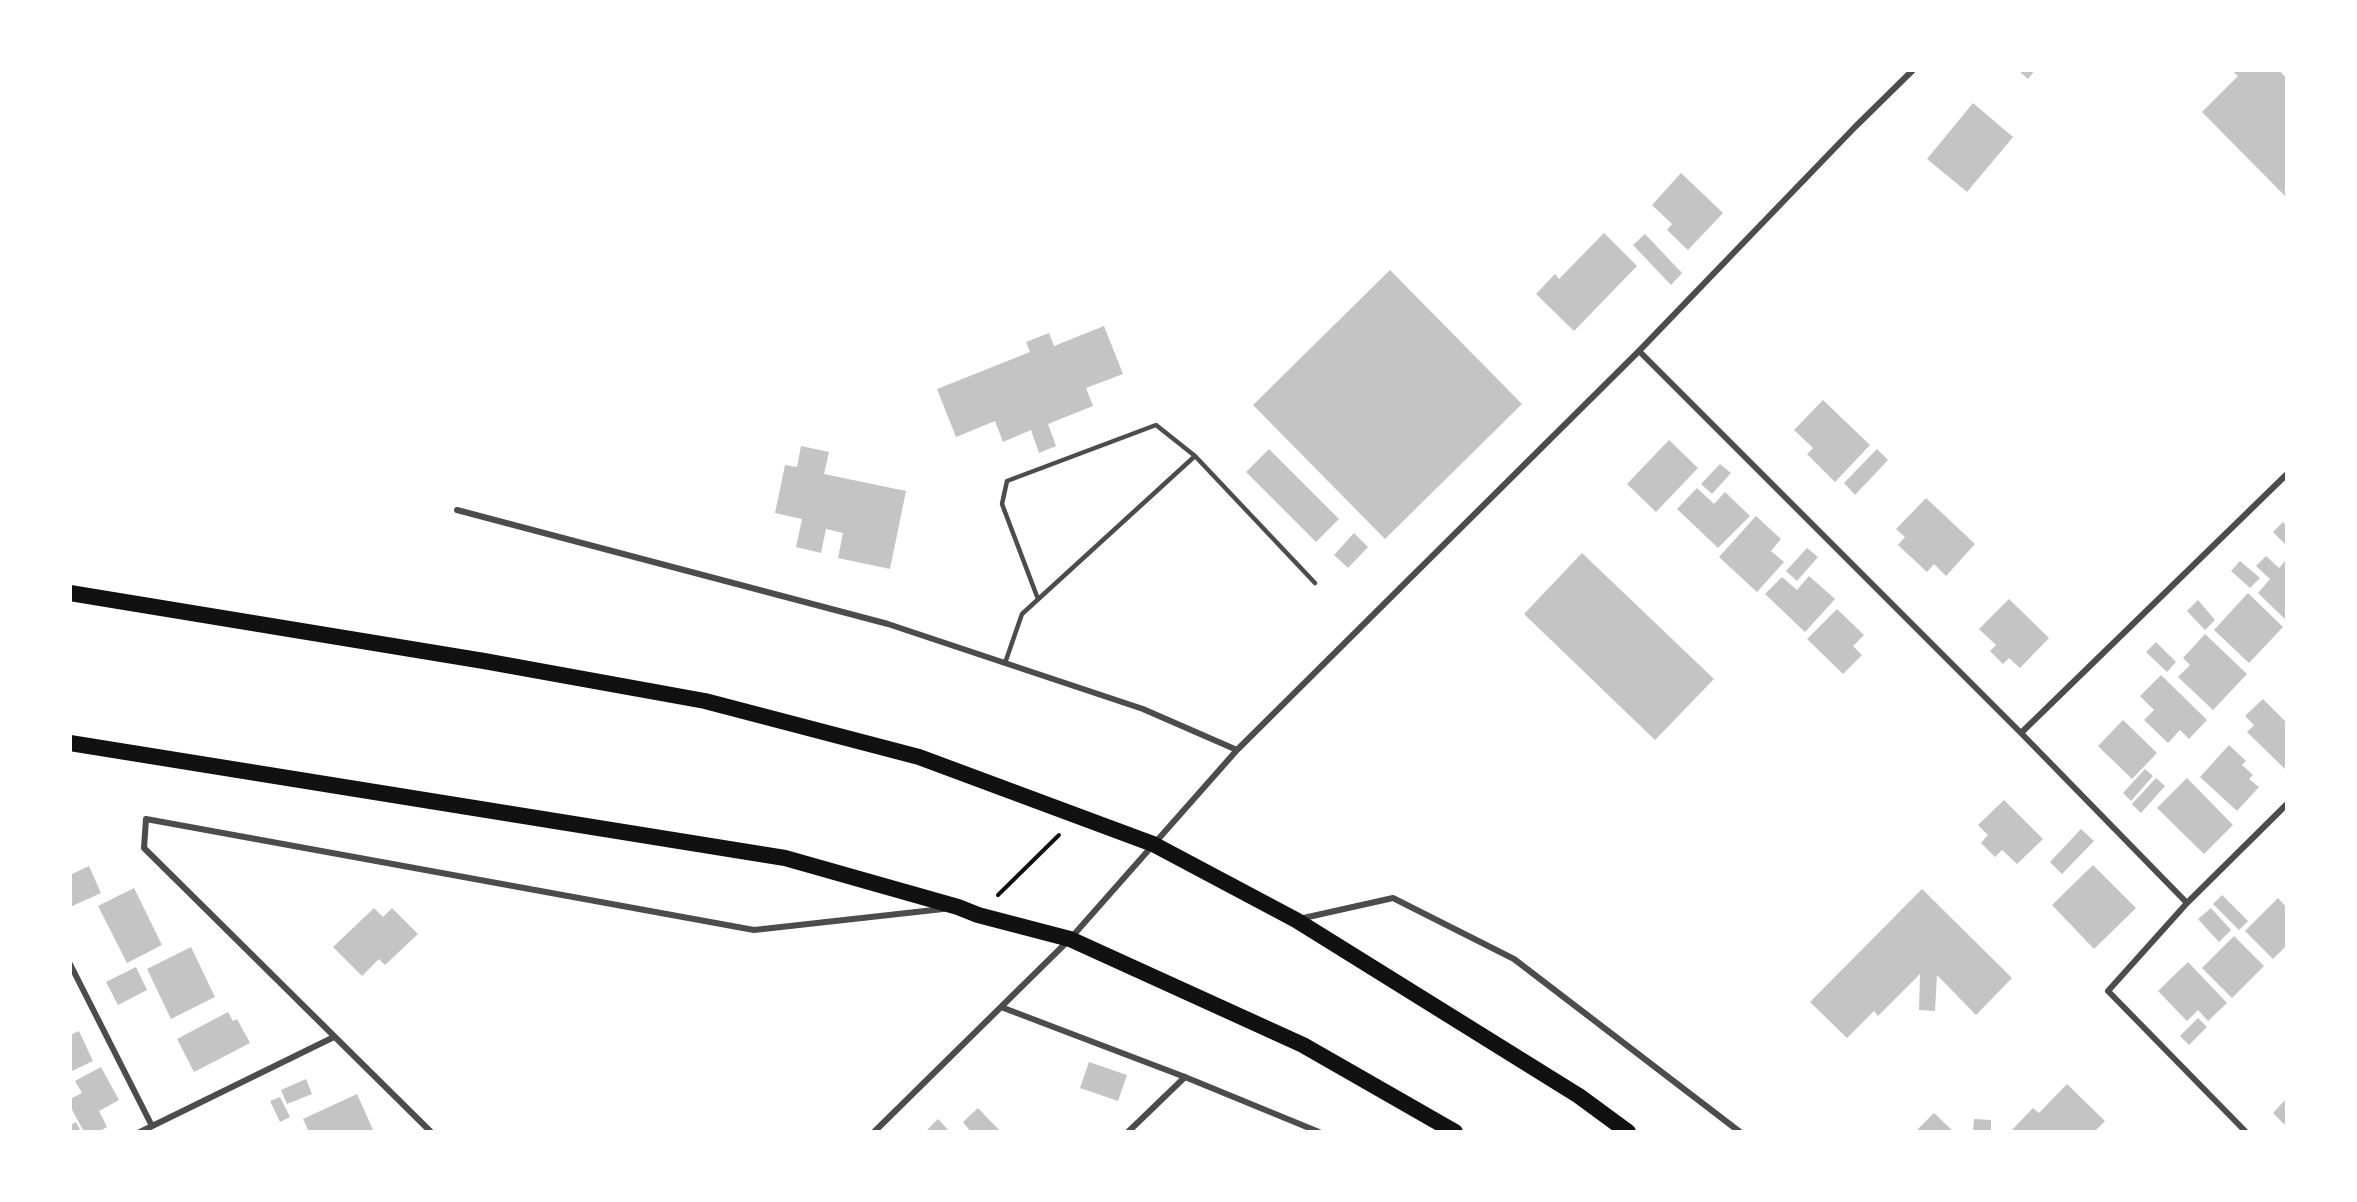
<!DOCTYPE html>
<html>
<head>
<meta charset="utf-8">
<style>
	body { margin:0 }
	#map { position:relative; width:2357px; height:1202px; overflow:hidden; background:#fff; font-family:"Crimson Pro",serif }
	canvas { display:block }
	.frame { position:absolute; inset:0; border:72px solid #fff; pointer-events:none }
</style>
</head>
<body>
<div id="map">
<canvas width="2357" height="1202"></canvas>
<div class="frame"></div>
</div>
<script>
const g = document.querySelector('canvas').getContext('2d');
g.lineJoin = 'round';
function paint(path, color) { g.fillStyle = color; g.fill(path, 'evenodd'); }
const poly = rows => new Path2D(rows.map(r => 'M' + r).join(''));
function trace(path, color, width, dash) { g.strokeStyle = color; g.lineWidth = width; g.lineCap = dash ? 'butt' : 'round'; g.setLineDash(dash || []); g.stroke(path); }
paint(poly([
	[2018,70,2035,70,2028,79],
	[2236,70,2279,70,2286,78,2286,197,2202,112,2238,76,2234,73],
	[1973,103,2013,137,1967,192,1927,159],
	[1681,173,1723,213,1688,250,1667,230,1672,224,1652,205],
	[1604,233,1637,266,1574,331,1536,294,1555,274,1559,279],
	[1645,234,1682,273,1671,285,1633,245],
	[1390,270,1522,404,1385,539,1253,405],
	[1104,326,1123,374,1086,388,1093,406,1048,424,1056,446,1039,453,1031,430,1003,442,995,421,956,437,937,389,1030,352,1026,342,1049,333,1054,346],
	[1823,400,1870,445,1835,482,1807,454,1813,448,1794,430],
	[1669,440,1698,468,1656,512,1627,484],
	[801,446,829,452,824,474,906,491,890,569,838,558,843,533,826,529,821,553,796,547,802,519,775,513,785,465,797,467],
	[1269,449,1339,519,1316,542,1246,472],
	[1877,449,1888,460,1855,495,1844,483],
	[1720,464,1731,473,1712,494,1701,484],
	[1697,488,1714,504,1725,492,1750,516,1718,548,1677,509],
	[1926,498,1975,544,1946,576,1934,564,1927,572,1898,545,1905,537,1896,529],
	[1756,516,1781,539,1771,551,1784,562,1757,592,1719,557],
	[2283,522,2286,525,2286,545,2273,532],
	[1354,533,1368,547,1348,568,1334,555],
	[1807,548,1818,557,1797,581,1786,571],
	[1582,553,1714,679,1655,740,1524,614],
	[2266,556,2279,568,2286,560,2286,620,2258,593,2270,579,2256,566],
	[2240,561,2260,578,2250,588,2231,571],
	[1809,576,1835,599,1805,632,1765,594,1782,577,1797,590],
	[2248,593,2283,627,2249,663,2214,630],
	[2009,599,2049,638,2020,668,2009,658,2003,664,1990,651,1996,645,1979,629],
	[2198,600,2215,620,2205,630,2187,611],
	[1837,609,1864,635,1853,646,1862,655,1843,674,1807,639],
	[2205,634,2247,674,2213,710,2178,677,2190,665,2183,658],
	[2156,642,2176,662,2167,672,2146,652],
	[2161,675,2207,720,2189,739,2180,730,2168,743,2144,720,2154,710,2140,696],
	[2263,699,2286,722,2286,770,2247,732,2254,725,2245,716],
	[2123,720,2157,753,2132,779,2098,746],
	[2229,745,2246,761,2242,765,2253,775,2249,779,2259,787,2237,811,2200,777],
	[2145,769,2153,776,2131,801,2123,793],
	[2156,778,2165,786,2141,813,2132,804],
	[2187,778,2233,825,2204,854,2157,808],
	[2004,800,2043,839,2017,864,2002,850,1995,857,1981,843,1988,835,1978,825],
	[2081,829,2094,841,2062,874,2050,862],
	[2093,865,2136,908,2094,949,2052,905],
	[89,866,101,893,70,907,70,875],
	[134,888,162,945,127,963,98,906],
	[1922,889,2012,978,1976,1015,1937,975,1935,1011,1919,1010,1920,974,1878,1016,1874,1011,1847,1038,1810,1002],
	[2222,895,2248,921,2239,930,2213,904],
	[2278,898,2286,907,2286,946,2273,959,2245,931],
	[374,908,383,917,392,908,418,934,385,965,379,959,362,976,333,947],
	[2211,908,2231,930,2219,942,2198,919],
	[2234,936,2264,966,2232,998,2202,968],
	[191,947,215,997,171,1019,147,969],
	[2188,962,2227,1003,2208,1021,2198,1010,2187,1021,2158,991],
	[136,967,147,990,118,1005,106,982],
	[228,1012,233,1021,237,1019,250,1043,194,1072,177,1039],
	[2198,1018,2207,1027,2189,1045,2180,1036],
	[79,1031,93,1061,70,1072,70,1035],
	[1089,1062,1127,1075,1118,1101,1080,1088],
	[101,1067,119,1100,99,1111,107,1127,98,1132,84,1132,70,1106,70,1099,82,1093,75,1081],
	[306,1079,312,1094,287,1104,281,1090],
	[2067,1084,2105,1121,2094,1132,2010,1132,2033,1108,2039,1113],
	[357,1094,374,1132,309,1132,303,1119],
	[280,1097,290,1117,280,1122,270,1101],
	[2286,1099,2286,1126,2273,1113],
	[978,1108,1001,1132,971,1132,963,1122],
	[1934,1113,1954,1132,1915,1132],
	[938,1119,950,1132,925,1132],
	[1974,1119,1991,1120,1991,1132,1973,1132],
	[76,1122,81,1132,70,1132,70,1125]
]), '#c4c4c4');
trace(poly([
	[998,895,1059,835]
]), '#111', 4);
trace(poly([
	[1038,599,1002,504,1007,481,1156,425,1195,456],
	[1005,663,1022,614,1195,456,1315,583]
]), '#4c4c4c', 4.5);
trace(poly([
	[1639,351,2021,733,2187,903],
	[457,510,888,624,1143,709,1237,750],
	[2021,733,2286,475],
	[1299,919,1393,898,1514,959,1740,1132],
	[70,964,152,1126],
	[1001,1007,1185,1077,1319,1132],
	[140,1132,334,1037],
	[431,1132,144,848,146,819,754,930,943,909],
	[874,1132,1070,939,1237,750,1639,351,1855,127,1913,70],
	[1128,1132,1185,1077],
	[2246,1132,2108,991,2187,903,2286,805]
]), '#4c4c4c', 6);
trace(poly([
	[70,593,484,661,705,701,919,757,1153,844,1296,920,1579,1096,1628,1132],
	[70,743,785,858,958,907,978,915,1070,939,1303,1045,1455,1132]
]), '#111', 16);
</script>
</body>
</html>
